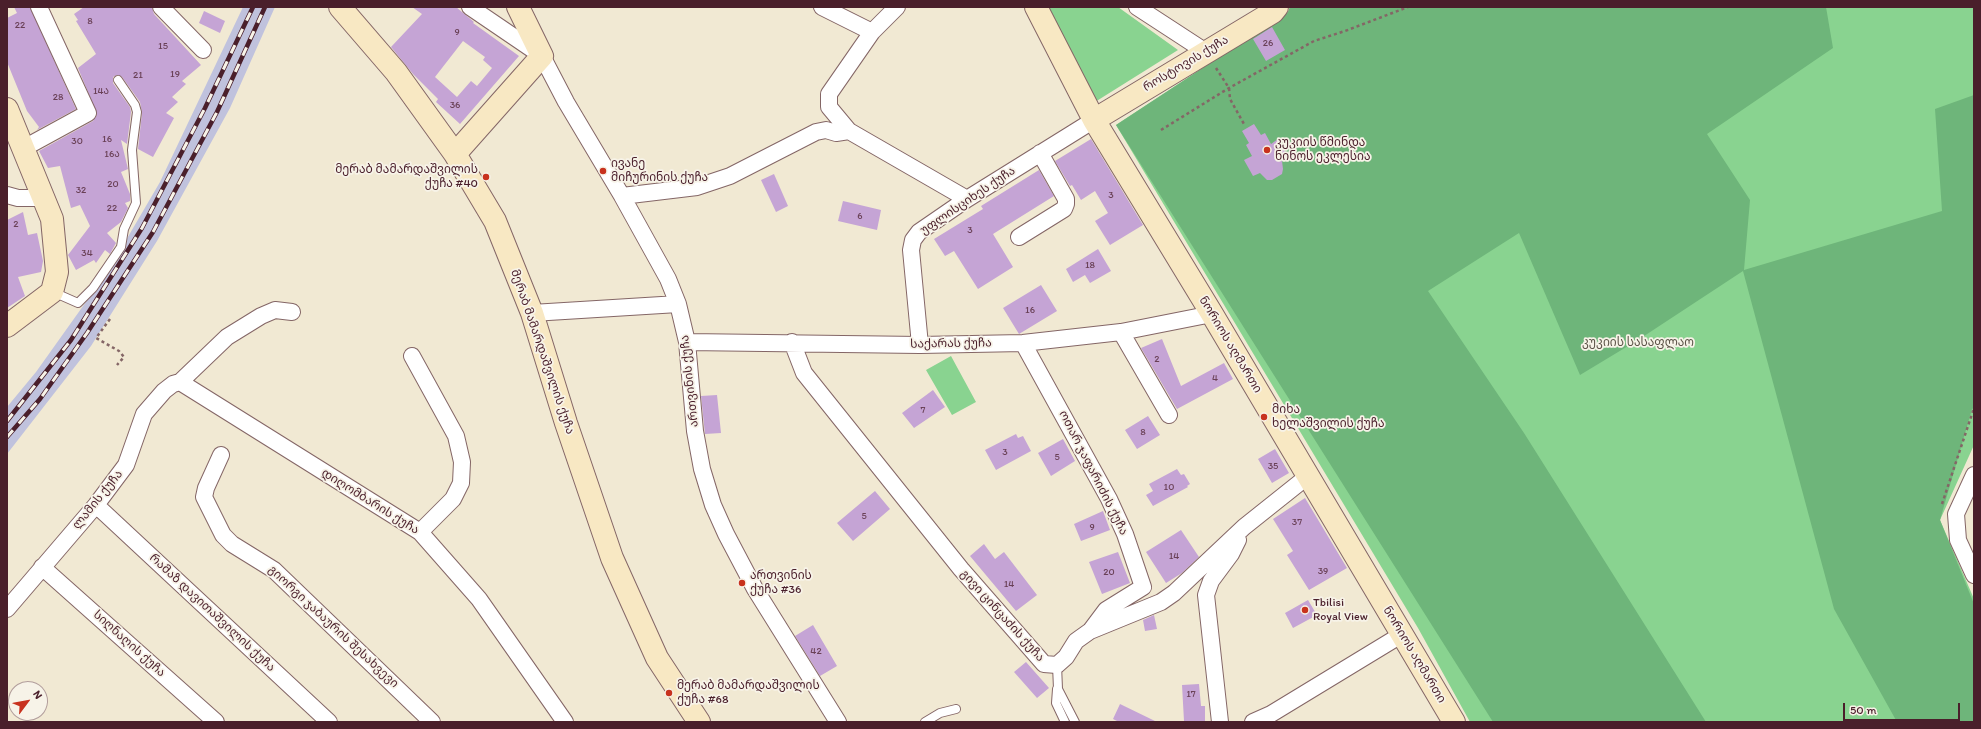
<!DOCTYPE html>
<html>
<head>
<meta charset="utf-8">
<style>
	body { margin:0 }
	#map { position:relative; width:1981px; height:729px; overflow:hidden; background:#f1e9d3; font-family:Itim,sans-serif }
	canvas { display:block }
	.frame { position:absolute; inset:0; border:8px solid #4a1f2b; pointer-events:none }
	.north { position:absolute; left:8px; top:681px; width:40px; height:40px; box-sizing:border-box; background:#f7f3e8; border:1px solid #b29e9c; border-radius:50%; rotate:58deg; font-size:11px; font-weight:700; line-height:16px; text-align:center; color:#4a1f2b }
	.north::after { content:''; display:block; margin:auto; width:14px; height:18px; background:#c8321e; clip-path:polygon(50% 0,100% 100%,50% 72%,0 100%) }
	.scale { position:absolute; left:1843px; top:703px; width:117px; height:18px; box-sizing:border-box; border:2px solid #4a1f2b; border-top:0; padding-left:5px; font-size:12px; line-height:14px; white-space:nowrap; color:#4a1f2b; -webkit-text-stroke:3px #f7f3e8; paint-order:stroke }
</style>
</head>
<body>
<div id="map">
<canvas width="1981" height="729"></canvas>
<div class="frame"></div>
<div class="north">N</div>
<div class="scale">50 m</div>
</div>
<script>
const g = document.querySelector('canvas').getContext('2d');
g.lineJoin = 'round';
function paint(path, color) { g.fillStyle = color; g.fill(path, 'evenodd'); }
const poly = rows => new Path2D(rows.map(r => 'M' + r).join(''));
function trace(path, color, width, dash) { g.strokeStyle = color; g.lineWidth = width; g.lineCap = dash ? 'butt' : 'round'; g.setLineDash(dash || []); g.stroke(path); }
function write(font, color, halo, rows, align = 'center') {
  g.font = font + ' Itim,"Noto Sans Georgian",sans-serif'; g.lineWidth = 3.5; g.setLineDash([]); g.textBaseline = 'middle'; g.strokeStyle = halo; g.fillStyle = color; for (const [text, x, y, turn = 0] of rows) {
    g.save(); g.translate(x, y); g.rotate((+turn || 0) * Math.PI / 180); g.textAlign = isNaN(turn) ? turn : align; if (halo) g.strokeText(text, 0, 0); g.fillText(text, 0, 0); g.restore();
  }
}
paint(poly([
	[243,7,275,7,230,108,157,241,91,346,7,454,7,407,36,372,108,271,160,182]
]), '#c0c2dd');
paint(poly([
	[1047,7,1118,7,1178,50,1095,102],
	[1290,7,1974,7,1974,445,1940,520,1974,599,1974,722,1470,722,1418,628,1116,125,1288,12],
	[951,356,976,402,952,415,926,370]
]), '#89d390');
paint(poly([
	[1290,7,1826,7,1833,48,1707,134,1750,200,1744,270,1942,211,1935,109,1974,95,1974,408,1972,409,1940,520,1974,604,1974,722,1897,722,1834,609,1743,271,1638,340,1580,375,1519,233,1428,291,1524,433,1706,722,1493,722,1116,125,1288,12]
]), '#6eb57a');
paint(poly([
	[14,7,30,7,76,109,37,130,39,127,27,111,7,62,7,18,17,13],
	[84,7,152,7,154,14,201,65,182,81,186,84,172,97,178,102,166,113,174,118,153,157,138,149,142,113,140,102,122,77,117,75,113,77,113,83,130,107,131,112,127,144,121,140,128,169,121,172,130,194,130,201,125,203,128,208,121,222,107,233,116,243,110,254,105,250,96,263,94,260,76,270,68,255,90,226,80,205,71,208,60,166,48,168,39,151,93,121,97,114,78,68,96,54,76,21,78,20,74,14],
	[412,7,456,7,474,22,473,23,519,56,460,124,436,102,438,99,413,74,391,47,422,14],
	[463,41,485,57,483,60,492,68,477,86,471,81,457,97,435,77],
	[204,11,225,21,220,33,199,23],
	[1272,27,1285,50,1266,61,1253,39],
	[1254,124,1261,135,1265,133,1271,144,1278,139,1288,157,1282,161,1283,169,1282,174,1272,180,1267,180,1260,173,1253,176,1244,160,1252,156,1246,145,1249,143,1242,131],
	[1091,139,1143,225,1110,245,1095,221,1108,213,1095,191,1081,200,1072,185,1070,186,1055,161],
	[1039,170,1054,196,993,234,1013,267,978,289,954,251,945,256,934,239,983,209,981,206],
	[774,174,788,206,776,212,761,180],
	[843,201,881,210,877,230,838,221],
	[23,212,28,235,37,233,43,261,41,272,18,277,25,296,7,308,7,220],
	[1098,249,1111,271,1090,283,1085,275,1073,282,1066,269],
	[1041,285,1057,311,1019,334,1003,308],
	[1162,339,1181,386,1224,363,1233,379,1177,409,1141,348],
	[933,390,945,407,914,428,902,413],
	[717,395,721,433,705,434,701,396],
	[1148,416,1160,435,1137,449,1125,430],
	[1016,434,1018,438,1023,436,1031,451,996,470,985,450],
	[1063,439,1075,461,1051,476,1038,453],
	[1275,449,1289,473,1272,483,1258,459],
	[1177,469,1181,475,1184,474,1190,484,1187,486,1188,487,1153,506,1146,495,1153,491,1149,484],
	[875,491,890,509,853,541,837,523],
	[1305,498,1347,568,1309,590,1287,555,1293,551,1273,519],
	[1103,511,1110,530,1081,541,1074,524],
	[1181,530,1199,557,1182,573,1166,583,1146,552],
	[984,544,995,559,1004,552,1037,595,1016,611,970,556],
	[1118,552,1130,583,1102,594,1089,562],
	[1308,600,1317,615,1293,628,1285,613],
	[1154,615,1157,629,1145,631,1143,620],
	[813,625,837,666,820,676,795,636],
	[1026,662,1049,688,1037,698,1014,672],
	[1199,684,1201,706,1205,706,1205,721,1184,721,1182,685],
	[1120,704,1155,721,1158,722,1119,722,1113,719]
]), '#c5a4d5');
const lane = poly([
	[53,292,78,303,93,288,121,247,124,229,136,203,132,150,137,112,135,105,118,80],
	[1057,665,1058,689,1075,722],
	[1057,689,1056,703,1065,722],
	[925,722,940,713,956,709]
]);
const street = poly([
	[161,7,203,50],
	[470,7,542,56,566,102,622,196,668,279,678,304,687,342,695,431,702,469,713,505,726,534,755,589,838,722],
	[822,7,872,32],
	[897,7,872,32,829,94,829,107,849,131,967,199],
	[1137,7,1206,52],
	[24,148,88,113,39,7],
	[7,195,18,198,45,198],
	[622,196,697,187,730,176,816,132,826,130,836,133,849,131],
	[1019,237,1064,209,1066,204,1066,199,1040,153],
	[532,313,678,304],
	[1121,332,1169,415],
	[687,342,920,345,1023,343,1121,332,1212,314],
	[792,342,804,373,961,569,1044,664,1057,665,1066,657,1076,641,1090,631,1161,602,1174,593,1244,527,1308,476],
	[1023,343,1109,499,1125,534,1143,587,1106,610,1091,630],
	[920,345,911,250,913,240,919,232,967,199,1094,120],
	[412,356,456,436,462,462,461,483,453,499,420,532],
	[180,382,420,532,479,599,565,722],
	[221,455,206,488,204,497,223,535,232,544,274,570,432,722],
	[1974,475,1956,514,1958,540,1974,575],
	[96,505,329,722],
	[42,567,216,722],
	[7,609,96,505,126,465,144,414,164,391,173,384,180,382,227,337,261,316,275,310,292,312],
	[1220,722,1206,595,1211,581,1231,554,1238,540],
	[1253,722,1271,714,1401,635]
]);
const secondary = poly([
	[340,7,396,72,455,154,495,221,532,313,566,423,612,558,657,658,699,722],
	[1036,7,1094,120,1212,314,1454,722],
	[7,109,52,219,57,272,52,292,7,326],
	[1094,120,1273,12,1277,7],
	[455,154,542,56,518,7]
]);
trace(lane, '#846666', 10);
trace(street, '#846666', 18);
trace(secondary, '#846666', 24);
trace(poly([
	[1216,68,1229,88,1230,99,1244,124],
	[1161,130,1229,88,1314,41,1345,31,1408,7],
	[110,319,96,338,119,351,124,357,117,365],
	[1942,504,1974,408]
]), '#846666', 2.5, [3, 3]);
trace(lane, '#fff', 8);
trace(street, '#fff', 16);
trace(secondary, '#f8e8c3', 22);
const rail = poly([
	[7,421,71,340,142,228,205,108,253,7],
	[7,437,40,399,87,333,153,232,217,112,265,7]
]);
trace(rail, '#4a1f2b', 4.5);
trace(rail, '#f7f3e8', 3, [9]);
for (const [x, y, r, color] of [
	[1267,150,4,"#c8321e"],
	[603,171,4,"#c8321e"],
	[486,177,4,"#c8321e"],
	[1264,417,4,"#c8321e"],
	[742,583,4,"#c8321e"],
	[1305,610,4,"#c8321e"],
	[669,693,4,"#c8321e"]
]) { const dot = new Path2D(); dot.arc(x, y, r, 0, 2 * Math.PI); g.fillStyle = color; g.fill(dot); trace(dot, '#f7f3e8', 1.5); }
write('10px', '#694056', null, [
	["8",90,21],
	["22",20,25],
	["9",457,32],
	["26",1268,43],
	["15",163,46],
	["19",175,74],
	["21",138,75],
	["14ა",101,91],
	["28",58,97],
	["36",455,105],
	["16",107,139],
	["30",77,141],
	["16ა",112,154],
	["20",113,184],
	["32",81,190],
	["3",1111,195],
	["22",112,208],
	["6",860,216],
	["2",16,224],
	["3",970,230],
	["34",87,253],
	["18",1090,265],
	["16",1030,310],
	["2",1157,359],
	["4",1215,378],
	["7",923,410],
	["8",1143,432],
	["3",1005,452],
	["5",1057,457],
	["35",1273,466],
	["10",1169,487],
	["5",864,516],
	["37",1297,522],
	["9",1092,527],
	["14",1174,556],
	["39",1323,571],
	["20",1109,572],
	["14",1009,584],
	["42",816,651],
	["17",1191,694]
]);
write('12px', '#4a1f2b', '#f7f3e8', [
	["როსტოვის ქუჩა",1186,64,-31],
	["უფლისციხეს ქუჩა",968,201,-34],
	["საქარას ქუჩა",951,344,-1],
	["ნორიოს აღმართი",1230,345,59],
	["მერაბ მამარდაშვილის ქუჩა",542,352,71],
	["ართვინის ქუჩა",690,381,-96],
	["ოთარ ჯაფარიძის ქუჩა",1093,473,63],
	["ლამის ქუჩა",98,500,-51],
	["დიღომბარის ქუჩა",370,502,32],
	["რამაზ დავითაშვილის ქუჩა",212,613,43],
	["გივი ცინცაძის ქუჩა",1002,616,48],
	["გიორგი ჯაბაურის შესახვევი",333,627,43],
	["სიღნაღის ქუჩა",129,644,42],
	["ნორიოს აღმართი",1414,655,59]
]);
write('12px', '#4a1f2b', '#f7f3e8', [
	["კუკიის წმინდა",1275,143],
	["ნინოს ეკლესია",1275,157],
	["ივანე",611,164],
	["მიჩურინის ქუჩა",611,178],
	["მერაბ მამარდაშვილის",478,170,"right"],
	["ქუჩა #40",478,184,"right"],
	["მიხა",1272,410],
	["ხელაშვილის ქუჩა",1272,424],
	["ართვინის",750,576],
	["ქუჩა #36",750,590],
	["Tbilisi",1313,603],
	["Royal View",1313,617],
	["მერაბ მამარდაშვილის",677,686],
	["ქუჩა #68",677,700]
], 'left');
write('12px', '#5d5549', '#f7f3e8', [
	["კუკიის სასაფლაო",1638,343]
]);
</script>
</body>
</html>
